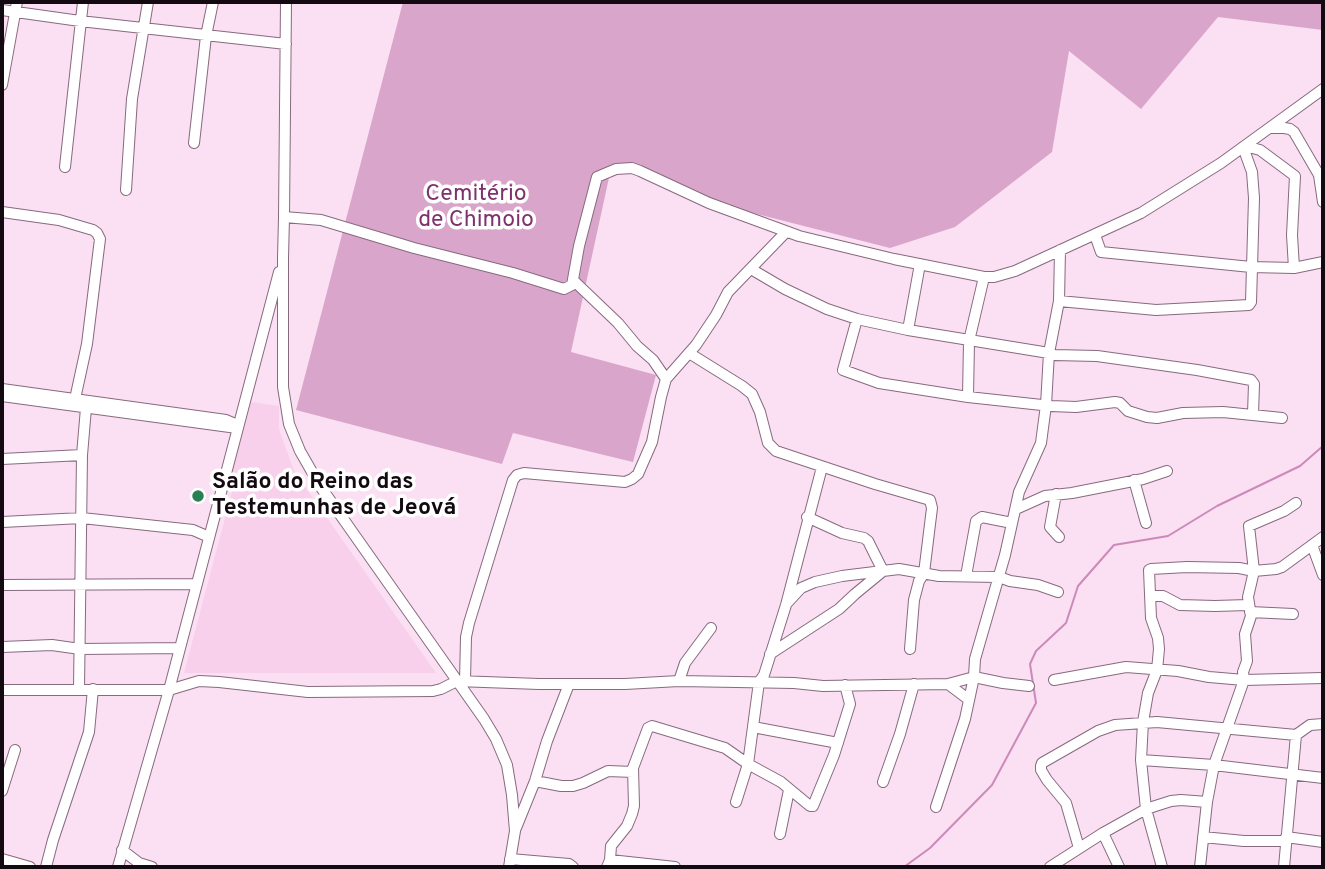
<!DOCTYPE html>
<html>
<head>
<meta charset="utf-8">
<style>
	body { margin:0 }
	#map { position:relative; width:1325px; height:869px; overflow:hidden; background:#fbdff2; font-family:Overpass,sans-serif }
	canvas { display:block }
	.frame { position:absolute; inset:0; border:4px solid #130911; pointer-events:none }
</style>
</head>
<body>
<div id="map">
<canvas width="1325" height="869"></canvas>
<div class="frame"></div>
</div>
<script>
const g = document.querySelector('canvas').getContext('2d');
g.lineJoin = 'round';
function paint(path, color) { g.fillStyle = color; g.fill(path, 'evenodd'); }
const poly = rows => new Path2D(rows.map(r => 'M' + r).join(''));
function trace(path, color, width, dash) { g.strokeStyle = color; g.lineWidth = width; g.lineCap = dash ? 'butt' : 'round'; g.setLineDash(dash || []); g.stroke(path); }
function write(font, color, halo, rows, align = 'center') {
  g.font = font + ' Overpass,sans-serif'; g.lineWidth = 7; g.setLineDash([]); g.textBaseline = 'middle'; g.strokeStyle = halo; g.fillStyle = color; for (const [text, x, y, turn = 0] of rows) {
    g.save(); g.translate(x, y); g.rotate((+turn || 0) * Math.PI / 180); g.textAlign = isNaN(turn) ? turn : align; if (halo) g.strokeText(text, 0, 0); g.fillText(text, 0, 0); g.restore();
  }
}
paint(poly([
	[251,402,279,406,279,429,294,471,436,673,184,673,237,473,232,471]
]), '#f8d0ec');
paint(poly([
	[403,2,1323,2,1323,30,1218,17,1141,109,1069,51,1052,152,955,227,890,248,749,212,612,164,571,352,656,375,633,462,513,433,502,464,296,410]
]), '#d9a5ca');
trace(poly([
	[904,867,930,848,992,785,1036,703,1030,664,1036,651,1066,623,1078,586,1114,545,1168,536,1217,506,1300,466,1323,446]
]), '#cc8abb', 2);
const minor = poly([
	[286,2,284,217,283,258,283,387,289,424,300,451,320,486,484,719,496,739,507,765,512,795,515,831,509,867],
	[2,10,80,21,286,44],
	[2,85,17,2],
	[1270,128,1284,128,1290,129,1294,132,1319,175,1323,202],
	[194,143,206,36,213,2],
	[1245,146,1260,150,1295,176,1292,235,1294,268],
	[65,167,83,2],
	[126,190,132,99,148,2],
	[2,212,59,220,93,230,97,233,100,239,87,344,75,399],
	[284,217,321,220,414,248,513,273,564,289,572,285,579,246,597,177,616,169,632,168,640,171,709,203,799,236,894,259,984,277,994,277,1015,271,1141,213,1221,163,1323,89],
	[1095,235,1101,252,1251,267,1294,268,1323,262],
	[751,269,785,289,827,309,857,319,908,330,1049,353,1054,355,1097,356,1197,370,1251,380,1254,384,1253,414],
	[573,280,618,323,637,346,653,360,666,379],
	[1059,301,1156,310,1249,305,1251,302,1254,198,1252,172,1243,147],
	[857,319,843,370,879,383,968,397,1051,406,1076,407,1115,402,1120,403,1128,411,1147,417,1157,418,1183,413,1223,412,1282,418],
	[908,330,920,264],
	[689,353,742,386,752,394,760,412,768,443,776,451,875,484,930,500,932,508,924,573,919,581,914,600,910,649],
	[2,389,226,420,233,423,234,428],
	[2,396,237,428],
	[968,397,969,341,984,277],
	[2,459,82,455],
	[1134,480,1146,523],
	[1056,494,1050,527,1059,537],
	[1016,509,1045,496,1072,493,1143,479,1167,471],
	[807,517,842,533,864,538,868,541,883,571],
	[2,522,82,518,193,530,209,537],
	[1312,545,1323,575],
	[966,576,976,521,982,517,1012,523],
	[2,585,197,584],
	[1151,596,1163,596,1180,605,1215,606,1248,605],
	[788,602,801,588,815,582,842,576,899,569,939,576,999,577,1010,581,1038,585,1058,592],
	[1250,612,1293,614],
	[2,647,52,645,80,649,180,648],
	[770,654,839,609,855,594,883,571],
	[1054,680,1126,667,1178,671,1209,677,1244,680,1323,678],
	[465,681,466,637,469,623,513,480,517,475,524,473,625,482,632,479,638,474,652,442,661,397,666,379,696,345,716,315,728,292,786,232],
	[679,681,685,663,711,628],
	[948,684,968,699],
	[79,689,82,455,86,408],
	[2,690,169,690,199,681,219,682,308,692,433,691,441,689,457,681,539,684,625,684,679,681,794,683,823,686,948,684,974,677,1003,683,1029,686],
	[753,727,838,743],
	[1141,760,1214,765,1323,778],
	[535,781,561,786,573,786,583,783,608,771,633,772],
	[883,782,900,734,914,684],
	[2,791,15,750],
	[736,802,748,764,759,682,764,675,786,605,822,467],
	[936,807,965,719,974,677,975,659,1005,555,1019,492,1041,443,1046,405,1049,353,1059,301,1060,250],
	[516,828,535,781,547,741,569,684],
	[1103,833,1119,867],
	[780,834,789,790],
	[1203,837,1244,841,1286,841],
	[1286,837,1323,842],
	[1079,848,1066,803,1047,780,1041,770,1041,766,1042,763,1098,731,1115,725,1157,722,1296,735],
	[122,850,139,863,152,867],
	[2,859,30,867],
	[510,859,569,864,573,867],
	[610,860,675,867],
	[46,867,53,840,89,732,93,689],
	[118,867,169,690,279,272],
	[607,867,610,860,611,846,627,826,632,814,634,806,633,768,648,728,652,726,725,748,748,764,781,782,810,806,813,806,834,755,850,704,845,685],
	[1050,867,1103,833,1146,809,1171,801,1181,800,1207,802],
	[1162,867,1146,809,1141,760,1143,722,1148,693,1157,670,1159,649,1158,638,1151,618,1149,570,1151,569,1187,567,1239,568,1254,571,1276,569,1282,567,1323,537],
	[1200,867,1207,802,1214,765,1244,680,1243,672,1247,661,1245,634,1251,616,1248,597,1254,571,1249,526,1284,511,1296,503],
	[1284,867,1296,735,1310,725,1323,724]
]);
trace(minor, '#876a7f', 12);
trace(minor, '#fff', 10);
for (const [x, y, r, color] of [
	[198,496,7,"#2a8053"]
]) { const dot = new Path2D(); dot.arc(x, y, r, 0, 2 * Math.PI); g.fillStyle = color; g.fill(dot); trace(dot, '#fff', 2.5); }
write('23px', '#7f316e', '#fff', [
	["Cemitério",476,195],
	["de Chimoio",476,221]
]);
write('bold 23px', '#130911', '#fff', [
	["Salão do Reino das",212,483],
	["Testemunhas de Jeová",212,509]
], 'left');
</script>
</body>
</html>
